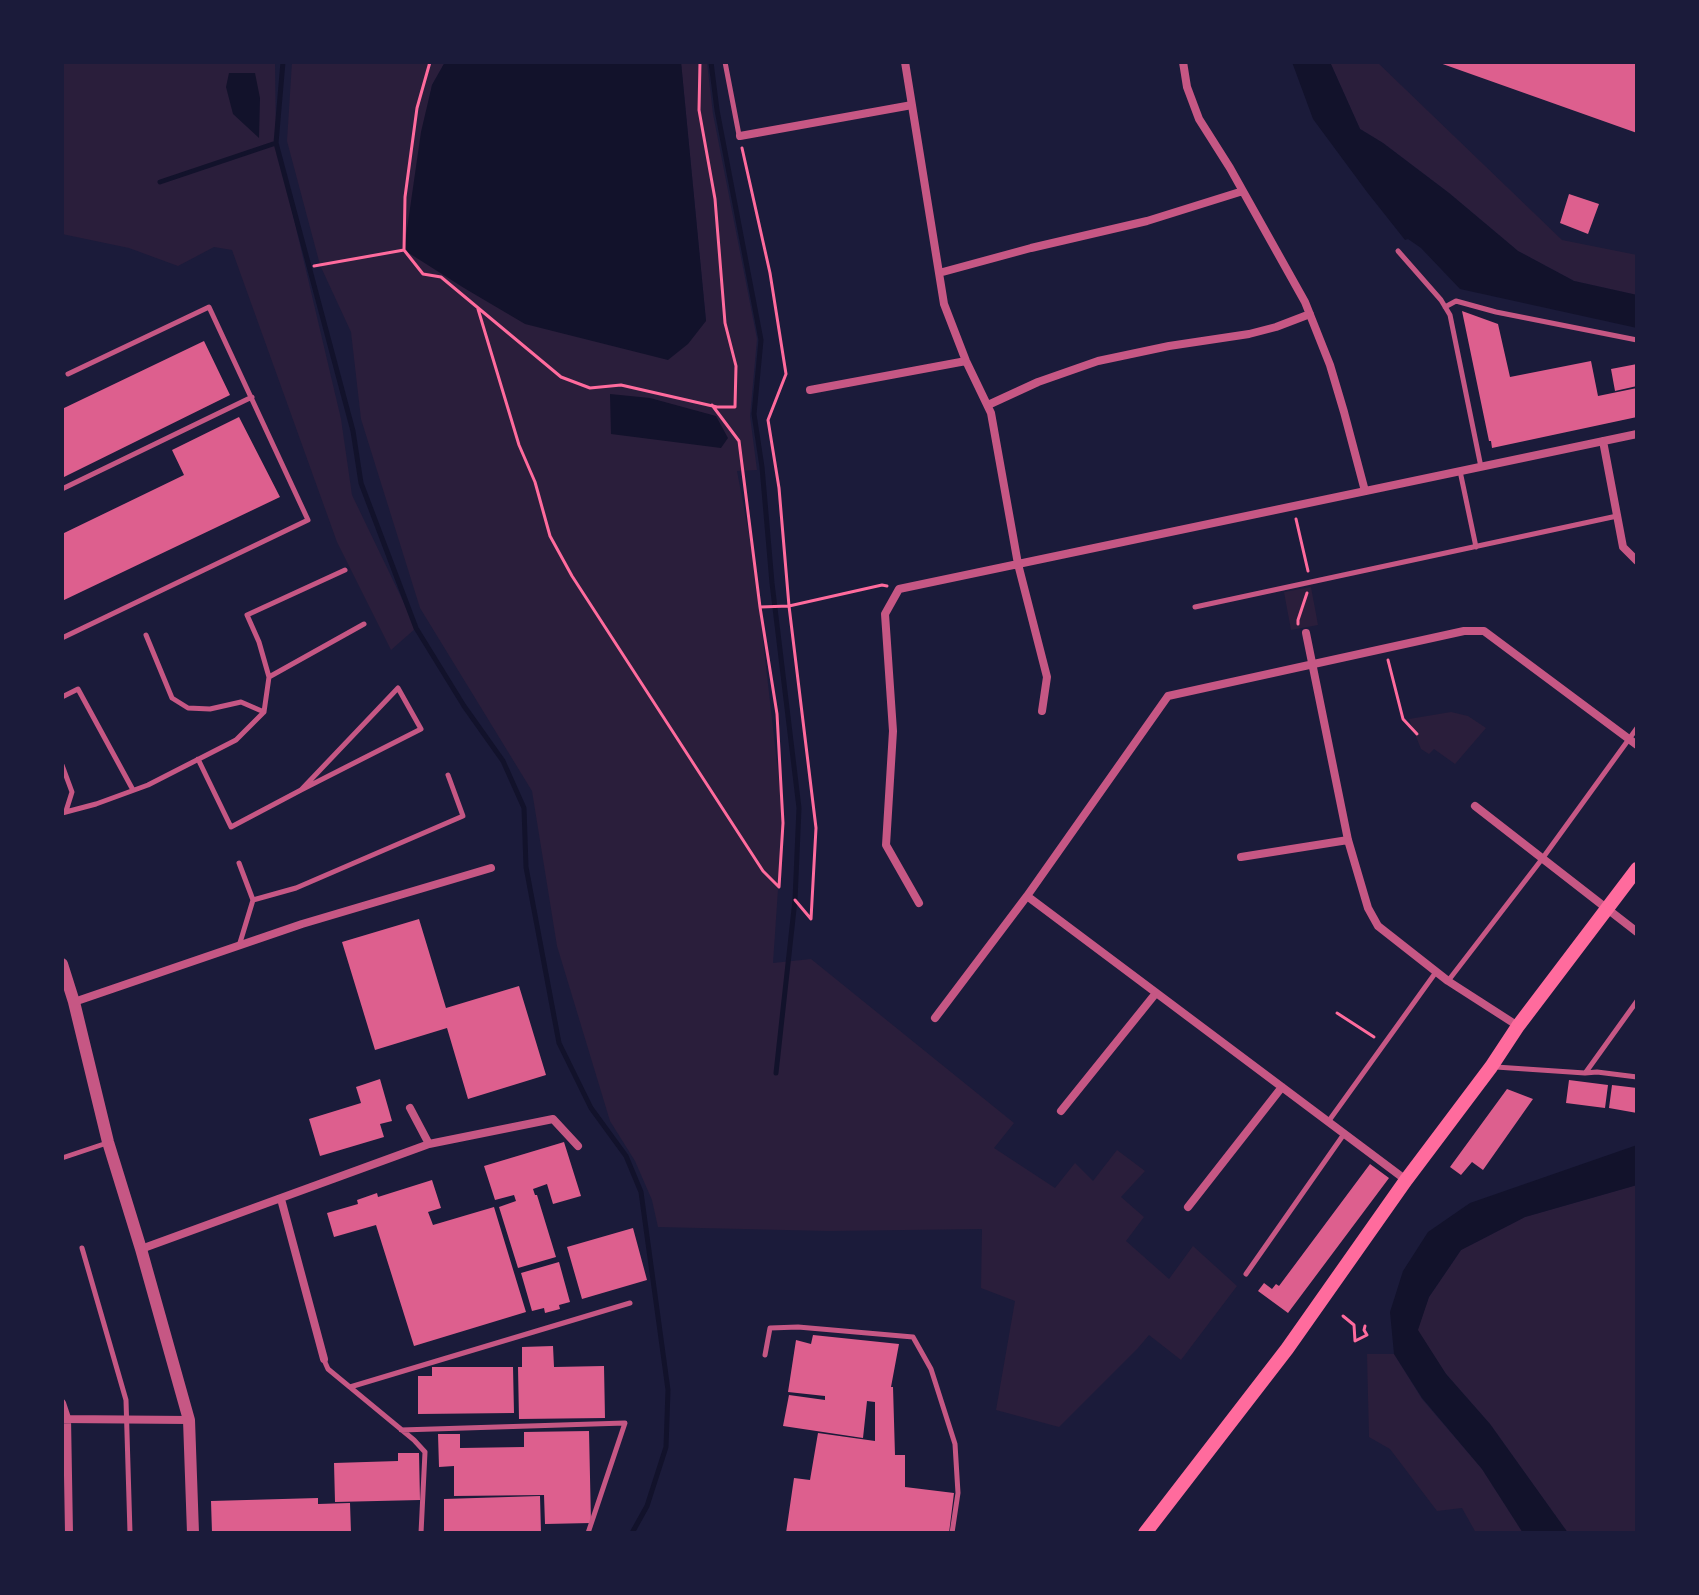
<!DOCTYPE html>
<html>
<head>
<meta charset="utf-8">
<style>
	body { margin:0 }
	#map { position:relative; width:1699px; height:1595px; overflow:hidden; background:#1b1b3a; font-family:Ubuntu,sans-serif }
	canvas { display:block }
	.frame { position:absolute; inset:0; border:64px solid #1b1b3a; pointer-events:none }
</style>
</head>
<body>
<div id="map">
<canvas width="1699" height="1595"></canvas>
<div class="frame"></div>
</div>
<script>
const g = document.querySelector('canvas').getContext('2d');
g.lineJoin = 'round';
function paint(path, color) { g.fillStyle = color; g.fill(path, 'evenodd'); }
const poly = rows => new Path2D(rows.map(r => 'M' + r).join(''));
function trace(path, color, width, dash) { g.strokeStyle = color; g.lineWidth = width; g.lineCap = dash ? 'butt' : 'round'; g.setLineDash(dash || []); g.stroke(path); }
paint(poly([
	[62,62,275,62,276,143,341,419,352,495,416,628,391,650,337,542,232,250,214,247,178,266,129,248,62,234],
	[292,62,445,62,432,85,404,250,706,321,681,62,707,62,713,114,757,339,750,416,757,470,737,471,754,561,783,816,773,963,811,959,1014,1123,994,1148,1055,1188,1075,1163,1093,1181,1117,1150,1145,1171,1121,1197,1144,1217,1126,1241,1169,1279,1193,1246,1237,1286,1181,1360,1149,1335,1138,1348,1059,1427,996,1410,1015,1301,981,1288,982,1229,828,1231,658,1227,652,1200,635,1161,610,1121,557,946,532,791,420,608,361,419,351,332,320,265,287,141],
	[1330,62,1377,62,1562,240,1637,255,1637,295,1574,281,1518,251,1449,193,1383,143,1360,129],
	[1311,587,1318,625,1291,630,1284,592],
	[1451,712,1468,716,1486,728,1455,764,1434,749,1429,754,1421,749,1409,719],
	[1637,1185,1637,1533,1568,1533,1490,1424,1446,1374,1417,1330,1429,1297,1461,1250,1525,1217],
	[1367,1354,1394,1354,1422,1399,1482,1469,1523,1533,1476,1533,1462,1508,1437,1511,1390,1449,1369,1437]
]), '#2a1e3b');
paint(poly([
	[445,62,681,62,706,321,688,344,668,360,525,324,464,288,404,250,421,132,432,85],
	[1292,62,1330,62,1360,129,1383,143,1449,193,1518,251,1574,281,1637,295,1637,328,1460,289,1421,248,1408,239,1405,240,1367,192,1313,119],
	[229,73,255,73,260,98,259,138,233,114,226,87],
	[610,394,650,398,716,416,728,438,721,448,611,434],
	[1637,1145,1637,1185,1525,1217,1461,1250,1429,1297,1418,1330,1446,1374,1490,1424,1568,1533,1523,1533,1482,1469,1422,1398,1394,1354,1390,1312,1403,1271,1428,1232,1470,1203]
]), '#12122b');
trace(poly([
	[283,62,276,143,353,431,361,483,416,628,464,706,503,761,524,808,526,867,559,1043,591,1108,626,1156,641,1192,668,1390,666,1447,647,1506,632,1533],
	[711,62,717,110,761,340,754,414,762,467,772,583,799,808,795,900,776,1073],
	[160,182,276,143]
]), '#12122b', 5);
paint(poly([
	[1437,62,1637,62,1637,133],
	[1569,194,1599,204,1588,234,1560,223],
	[1462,311,1498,324,1510,377,1591,361,1598,396,1637,388,1637,417,1492,448,1491,441,1489,441],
	[204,341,230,395,62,478,62,409],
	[1637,364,1637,386,1615,391,1611,369],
	[239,417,280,497,62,601,62,534,184,475,172,450],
	[419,919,446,1008,519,986,546,1075,468,1099,447,1028,375,1050,342,942],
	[380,1079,392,1121,380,1124,384,1137,320,1156,309,1119,361,1103,356,1087],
	[1569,1080,1608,1085,1605,1108,1566,1103],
	[1612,1085,1637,1088,1637,1113,1609,1108],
	[1507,1089,1533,1099,1483,1170,1472,1162,1461,1175,1450,1167],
	[564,1142,581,1196,553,1204,547,1184,533,1189,535,1195,537,1195,556,1257,518,1268,499,1207,516,1201,514,1195,495,1200,484,1166],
	[1370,1164,1389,1178,1288,1313,1258,1291,1264,1283,1272,1289,1276,1284,1279,1286],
	[432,1180,441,1208,428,1212,433,1225,494,1207,526,1312,414,1346,376,1225,334,1237,327,1213,358,1204,357,1200,377,1193,378,1197],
	[633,1228,647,1280,582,1299,567,1247],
	[559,1262,570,1302,559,1305,560,1309,545,1313,544,1308,532,1311,521,1273],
	[813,1335,899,1344,891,1387,893,1387,895,1455,905,1455,905,1487,954,1493,949,1533,786,1533,794,1478,810,1480,818,1433,875,1441,875,1402,867,1401,863,1438,783,1426,789,1395,825,1400,825,1396,788,1392,796,1340,811,1344],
	[553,1346,554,1367,604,1366,605,1418,519,1419,518,1367,522,1367,522,1347],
	[432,1367,513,1367,514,1413,418,1414,418,1376,432,1376],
	[589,1431,591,1523,545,1524,544,1495,454,1496,454,1466,439,1467,438,1434,460,1434,460,1448,524,1447,524,1432],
	[398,1453,419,1453,420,1500,335,1502,334,1463,398,1461],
	[540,1496,541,1533,444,1533,444,1499],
	[318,1498,318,1504,350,1503,351,1533,212,1533,211,1501]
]), '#dd5f8e');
trace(poly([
	[430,62,417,108,405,197,404,250,423,274,441,277,561,377,590,388,621,385,717,407,735,407,736,366,725,323,715,199,699,110,700,62],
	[742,148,770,273,786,374,768,420,779,488,789,606,882,585,887,586],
	[314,266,404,250],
	[478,309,519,445,535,482,550,536,572,576,763,871,779,887,783,823,777,714,760,607],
	[712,405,739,441,760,607,789,606,816,828,811,919,795,900],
	[1296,519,1308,571],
	[1298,624,1298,620,1307,593],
	[1388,660,1403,719,1417,734],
	[1337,1013,1374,1037],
	[1343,1316,1354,1325,1355,1341,1367,1335,1364,1330,1365,1326]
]), '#ff6b9d', 3);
trace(poly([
	[725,62,739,135],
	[1398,251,1441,300,1450,315,1481,467],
	[1445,307,1456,301,1496,312,1637,340],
	[1460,471,1476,547],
	[62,489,252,397],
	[1195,607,1617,516],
	[146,635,172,698,188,708,210,709,241,702,264,712],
	[62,638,308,520,209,307,68,374],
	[269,677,364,624],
	[62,697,78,689,133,790],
	[198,759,231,827,301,790,398,688,421,729,301,790],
	[62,765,72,792,66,811],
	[62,813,96,804,148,785,236,740,264,712,269,677,259,642,247,615,345,570],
	[239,863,253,900],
	[239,946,253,900,296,888,463,816,448,775],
	[1448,981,1542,859,1637,728],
	[1496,1067,1585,1073,1597,1072,1637,1077],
	[1586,1072,1637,1001],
	[1328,1122,1436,972],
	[62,1158,107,1143],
	[82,1248,126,1400,130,1533],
	[1246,1274,1344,1134],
	[765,1355,770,1328,798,1327,913,1337,931,1369,955,1444,958,1493,952,1533],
	[324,1360,328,1369,414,1440,425,1452,421,1533],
	[350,1387,630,1303],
	[401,1430,625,1423,588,1533]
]), '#c65784', 5);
trace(poly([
	[905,62,944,304,966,361,991,413,1018,564,1047,677,1042,711],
	[1183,62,1187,87,1199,119,1230,168,1305,302,1330,365,1344,412,1365,491],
	[740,136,912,105],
	[939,273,1031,248,1147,221,1243,191],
	[810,390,966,361],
	[988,405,1038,382,1098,361,1169,346,1249,334,1276,327,1310,314],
	[1603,441,1623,547,1637,561],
	[1306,633,1348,840,1368,908,1378,926,1448,981,1518,1026],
	[1475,806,1637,932],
	[1241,857,1348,840],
	[1027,896,1406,1180],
	[919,903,886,845,893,731,885,614,899,589,1637,434],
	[74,1002,302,924,491,868],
	[935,1018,1027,896,1168,696,1464,631,1484,631,1637,745],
	[410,1108,429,1144],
	[1061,1111,1156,993],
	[281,1199,324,1359],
	[1188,1207,1282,1087],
	[141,1249,429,1144,553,1119,578,1146],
	[62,1403,67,1418,69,1533],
	[62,1419,189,1420]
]), '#c65784', 8);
trace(poly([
	[62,964,74,1002,108,1142,141,1249,189,1420,193,1533]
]), '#c65784', 12);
trace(poly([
	[1145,1533,1287,1349,1406,1180,1491,1067,1518,1026,1637,869]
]), '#ff6b9d', 14);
</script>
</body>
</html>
